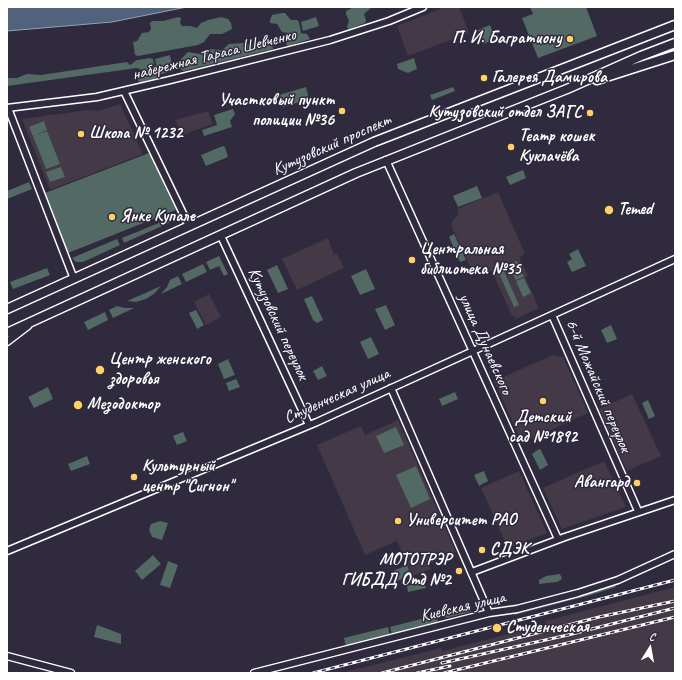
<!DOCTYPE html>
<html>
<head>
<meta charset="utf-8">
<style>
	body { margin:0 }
	#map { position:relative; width:682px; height:680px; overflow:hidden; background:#2f2a3d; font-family:Caveat,sans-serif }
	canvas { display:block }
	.frame { position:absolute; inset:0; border:8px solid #fff; pointer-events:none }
	.north { position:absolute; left:630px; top:628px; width:40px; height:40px; -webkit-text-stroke:3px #2f2a3d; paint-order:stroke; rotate:11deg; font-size:11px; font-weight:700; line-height:16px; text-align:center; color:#fff }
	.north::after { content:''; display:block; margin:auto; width:14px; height:18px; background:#fff; clip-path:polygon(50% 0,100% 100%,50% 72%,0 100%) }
</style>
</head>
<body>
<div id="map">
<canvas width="682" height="680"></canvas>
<div class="frame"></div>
<div class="north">С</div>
</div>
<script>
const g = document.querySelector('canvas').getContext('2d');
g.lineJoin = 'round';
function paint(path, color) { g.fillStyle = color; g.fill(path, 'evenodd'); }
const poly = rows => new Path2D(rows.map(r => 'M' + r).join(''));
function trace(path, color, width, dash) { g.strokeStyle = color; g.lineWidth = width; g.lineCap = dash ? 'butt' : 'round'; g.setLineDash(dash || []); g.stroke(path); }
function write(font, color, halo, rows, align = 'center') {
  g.font = font + ' Caveat,sans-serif'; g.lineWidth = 3; g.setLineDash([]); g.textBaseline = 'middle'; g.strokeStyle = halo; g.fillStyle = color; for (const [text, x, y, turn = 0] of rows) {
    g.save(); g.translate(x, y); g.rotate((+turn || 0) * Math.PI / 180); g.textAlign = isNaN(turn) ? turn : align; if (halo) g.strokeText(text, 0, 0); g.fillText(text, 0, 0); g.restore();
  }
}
paint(poly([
	[445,7,459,7,469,33,408,56,397,26],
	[120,104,143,154,50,190,22,119,88,110,98,111],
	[208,111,213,124,182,135,175,120],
	[498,192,525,254,519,257,528,276,525,277,539,308,516,319,514,315,512,316,492,271,486,273,484,268,470,267,451,225,454,218,459,215,457,209],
	[328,238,334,255,337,254,344,268,297,290,282,259],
	[209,294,221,317,206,325,194,302],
	[553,355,563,357,588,413,522,443,494,381],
	[632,394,661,456,627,471,599,409],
	[398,420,456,552,429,564,431,569,413,576,397,541,365,555,317,445,361,426,365,435],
	[604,461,626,507,562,529,543,488],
	[519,471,547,533,508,548,481,488],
	[675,587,675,673,341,673,441,648,443,651,546,624,545,621]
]), '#433947');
paint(poly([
	[354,7,372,7,364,14,366,20,365,23,349,29,347,27,349,21,346,14,346,11],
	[530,7,586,7,597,36,538,58,522,18,533,14],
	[282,13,285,13,291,20,297,20,299,22,301,33,307,34,310,39,288,46,286,44,289,36,288,33,282,32,277,24,270,23,270,20,272,15],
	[178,17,181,18,180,23,182,26,190,26,197,28,201,23,208,20,221,17,228,19,231,23,232,29,222,34,210,34,204,42,198,45,138,56,135,55,133,42,137,41,142,33,149,32,151,29,150,23,152,21,163,21],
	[316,17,319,26,303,31,301,22],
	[490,25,496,39,483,44,478,30],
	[266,42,272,43,273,49,183,71,177,67,179,61,188,52,201,54,209,49,222,50,229,44,243,43,260,46],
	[170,55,173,71,158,75,155,59],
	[150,58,153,59,157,78,142,82,139,82,138,79,142,70,137,68,7,86,7,78,17,78,27,74,41,75,127,62,130,65,137,60],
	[414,58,417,69,408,73,398,69,397,64],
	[306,87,309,99,283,107,279,95],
	[453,87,455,91,432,100,430,95],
	[233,109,235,114,230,121,232,127,204,136,202,130,217,125,214,115],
	[44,121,47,130,33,136,29,127],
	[47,131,60,164,46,169,33,136],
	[223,146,225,147,228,157,206,166,201,155],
	[149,153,176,210,68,253,45,193],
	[61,167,65,177,50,182,46,172],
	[523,170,526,178,510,185,506,177],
	[29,182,32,189,7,199,7,191],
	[477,186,482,198,458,207,453,196],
	[176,216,171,222,124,243,122,238],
	[454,234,466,260,460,262,449,237],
	[117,239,120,245,83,262,76,262,72,258],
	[578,249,586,266,572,272,567,262,572,259,569,254],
	[219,256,228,274,224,276,219,266,210,270,206,262],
	[517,261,524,277,516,280,508,265],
	[203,264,207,272,186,282,182,274],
	[277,265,288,289,278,293,267,270],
	[502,267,519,305,514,307,497,269],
	[47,268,50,275,13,289,10,282],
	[366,269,375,289,360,295,351,276],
	[178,276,182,284,161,294,167,287,170,280],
	[524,278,531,293,523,297,516,281],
	[161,286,155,293,146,299,136,302,127,301],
	[312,296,323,320,317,323,313,320,304,299],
	[386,305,395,325,385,330,375,309],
	[117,306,125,308,134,308,113,318,109,310],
	[196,310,204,325,197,329,189,313],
	[105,312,108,320,88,330,84,322],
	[611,325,617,339,607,343,601,330],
	[371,337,379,354,368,359,360,342],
	[228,359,235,375,224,379,218,364],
	[322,366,327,376,318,380,313,371],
	[236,379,240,387,229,391,226,383],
	[48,387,53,399,34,408,28,397],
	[455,392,458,399,442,406,439,399],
	[648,400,655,416,649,419,642,403],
	[396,427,404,445,384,453,376,436],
	[183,432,187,441,177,445,173,436],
	[539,449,541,450,548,465,540,470,532,454],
	[87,456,90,464,71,471,68,464],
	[416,466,430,499,411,508,396,475],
	[484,471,488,481,479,486,474,475],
	[160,521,168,523,162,540,152,537,149,530,151,524],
	[153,555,161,564,142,580,135,571],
	[168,561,178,565,170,588,160,585],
	[407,565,411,575,395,582,391,572],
	[560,574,562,579,557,582,539,584,539,580,546,576],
	[424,581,426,588,408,592,407,586],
	[615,585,616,587,591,595,514,615,514,613,590,593],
	[470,606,471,612,446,618,444,613],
	[436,615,438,623,392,635,390,627],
	[97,625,121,634,121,644,94,637],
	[388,627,390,636,346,647,344,638]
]), '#526964');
const water = poly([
	[7,7,187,7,112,22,7,31,7,7]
]);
paint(water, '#51627c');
trace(water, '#97a1b0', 1);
const minor = poly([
	[124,91,189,226],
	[7,108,97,97,170,80,330,40,389,21,423,7],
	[8,108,74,279],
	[386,160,558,539],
	[221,236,309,425],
	[552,315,638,511],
	[7,342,28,326],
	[391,388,489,613],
	[7,551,317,422,675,259],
	[472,572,565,537,675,500],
	[7,656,71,673],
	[254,673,489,613,517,609,578,593,618,580,675,554]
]);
const major = poly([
	[597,80,675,55],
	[7,309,374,142,675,25],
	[7,333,356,173,567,89,641,56,675,43]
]);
trace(minor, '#fff', 9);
trace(major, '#fff', 11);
trace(minor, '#2f2a3d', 6);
trace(major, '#2f2a3d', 8);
const rail = poly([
	[442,663,568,635,675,608],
	[313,673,675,580],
	[382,673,599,617,675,601],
	[417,673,450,666],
	[444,673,675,617]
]);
trace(rail, '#fff', 3);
trace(rail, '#2f2a3d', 1.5, [4.5]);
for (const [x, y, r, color] of [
	[570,39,4,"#ffd166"],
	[484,78,4,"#ffd166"],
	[342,111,4,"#ffd166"],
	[590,113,4,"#ffd166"],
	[81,134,4,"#ffd166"],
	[511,147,4,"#ffd166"],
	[609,210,5,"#ffd166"],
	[112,217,4,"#ffd166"],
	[412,260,4,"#ffd166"],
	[100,370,5,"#ffd166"],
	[543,401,4,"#ffd166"],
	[78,405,5,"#ffd166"],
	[134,477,4,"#ffd166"],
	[637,483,4,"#ffd166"],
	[398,521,4,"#ffd166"],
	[482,550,4,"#ffd166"],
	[459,571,4,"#ffd166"],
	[497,628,5,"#ffd166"]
]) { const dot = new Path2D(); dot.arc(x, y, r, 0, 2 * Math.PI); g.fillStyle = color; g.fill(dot); trace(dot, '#2f2a3d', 1.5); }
write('bold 17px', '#fff', '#2f2a3d', [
	["П. И. Багратиону",562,39,"right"],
	["Галерея Дамирова",492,78],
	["Участковый пункт",334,101,"right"],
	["полиции №36",334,121,"right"],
	["Кутузовский отдел ЗАГС",582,113,"right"],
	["Школа № 1232",89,134],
	["Театр кошек",519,137],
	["Куклачёва",519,157],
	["Temed",618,210],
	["Янке Купале",120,217],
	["Центральная",420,250],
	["библиотека №35",420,270],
	["Центр женского",109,360],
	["здоровья",109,380],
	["Мезодоктор",87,405],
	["Детский",543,418,"center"],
	["сад №1892",543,438,"center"],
	["Культурный",142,467],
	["центр \"Сигнон\"",142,487],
	["Авангард",629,483,"right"],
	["Университет РАО",406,521],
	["СДЭК",490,550],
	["МОТОТРЭР",451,561,"right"],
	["ГИБДД Отд №2",451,581,"right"],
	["Студенческая",506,628]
], 'left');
write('17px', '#fff', '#2f2a3d', [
	["набережная Тараса Шевченко",214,55,-14],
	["Кутузовский проспект",332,145,-24],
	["Кутузовский переулок",278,324,65],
	["улица Дунаевского",485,344,66],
	["6-й Можайский переулок",598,386,67],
	["Студенческая улица",337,396,-24],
	["Киевская улица",463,607,-13]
]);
</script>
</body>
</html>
